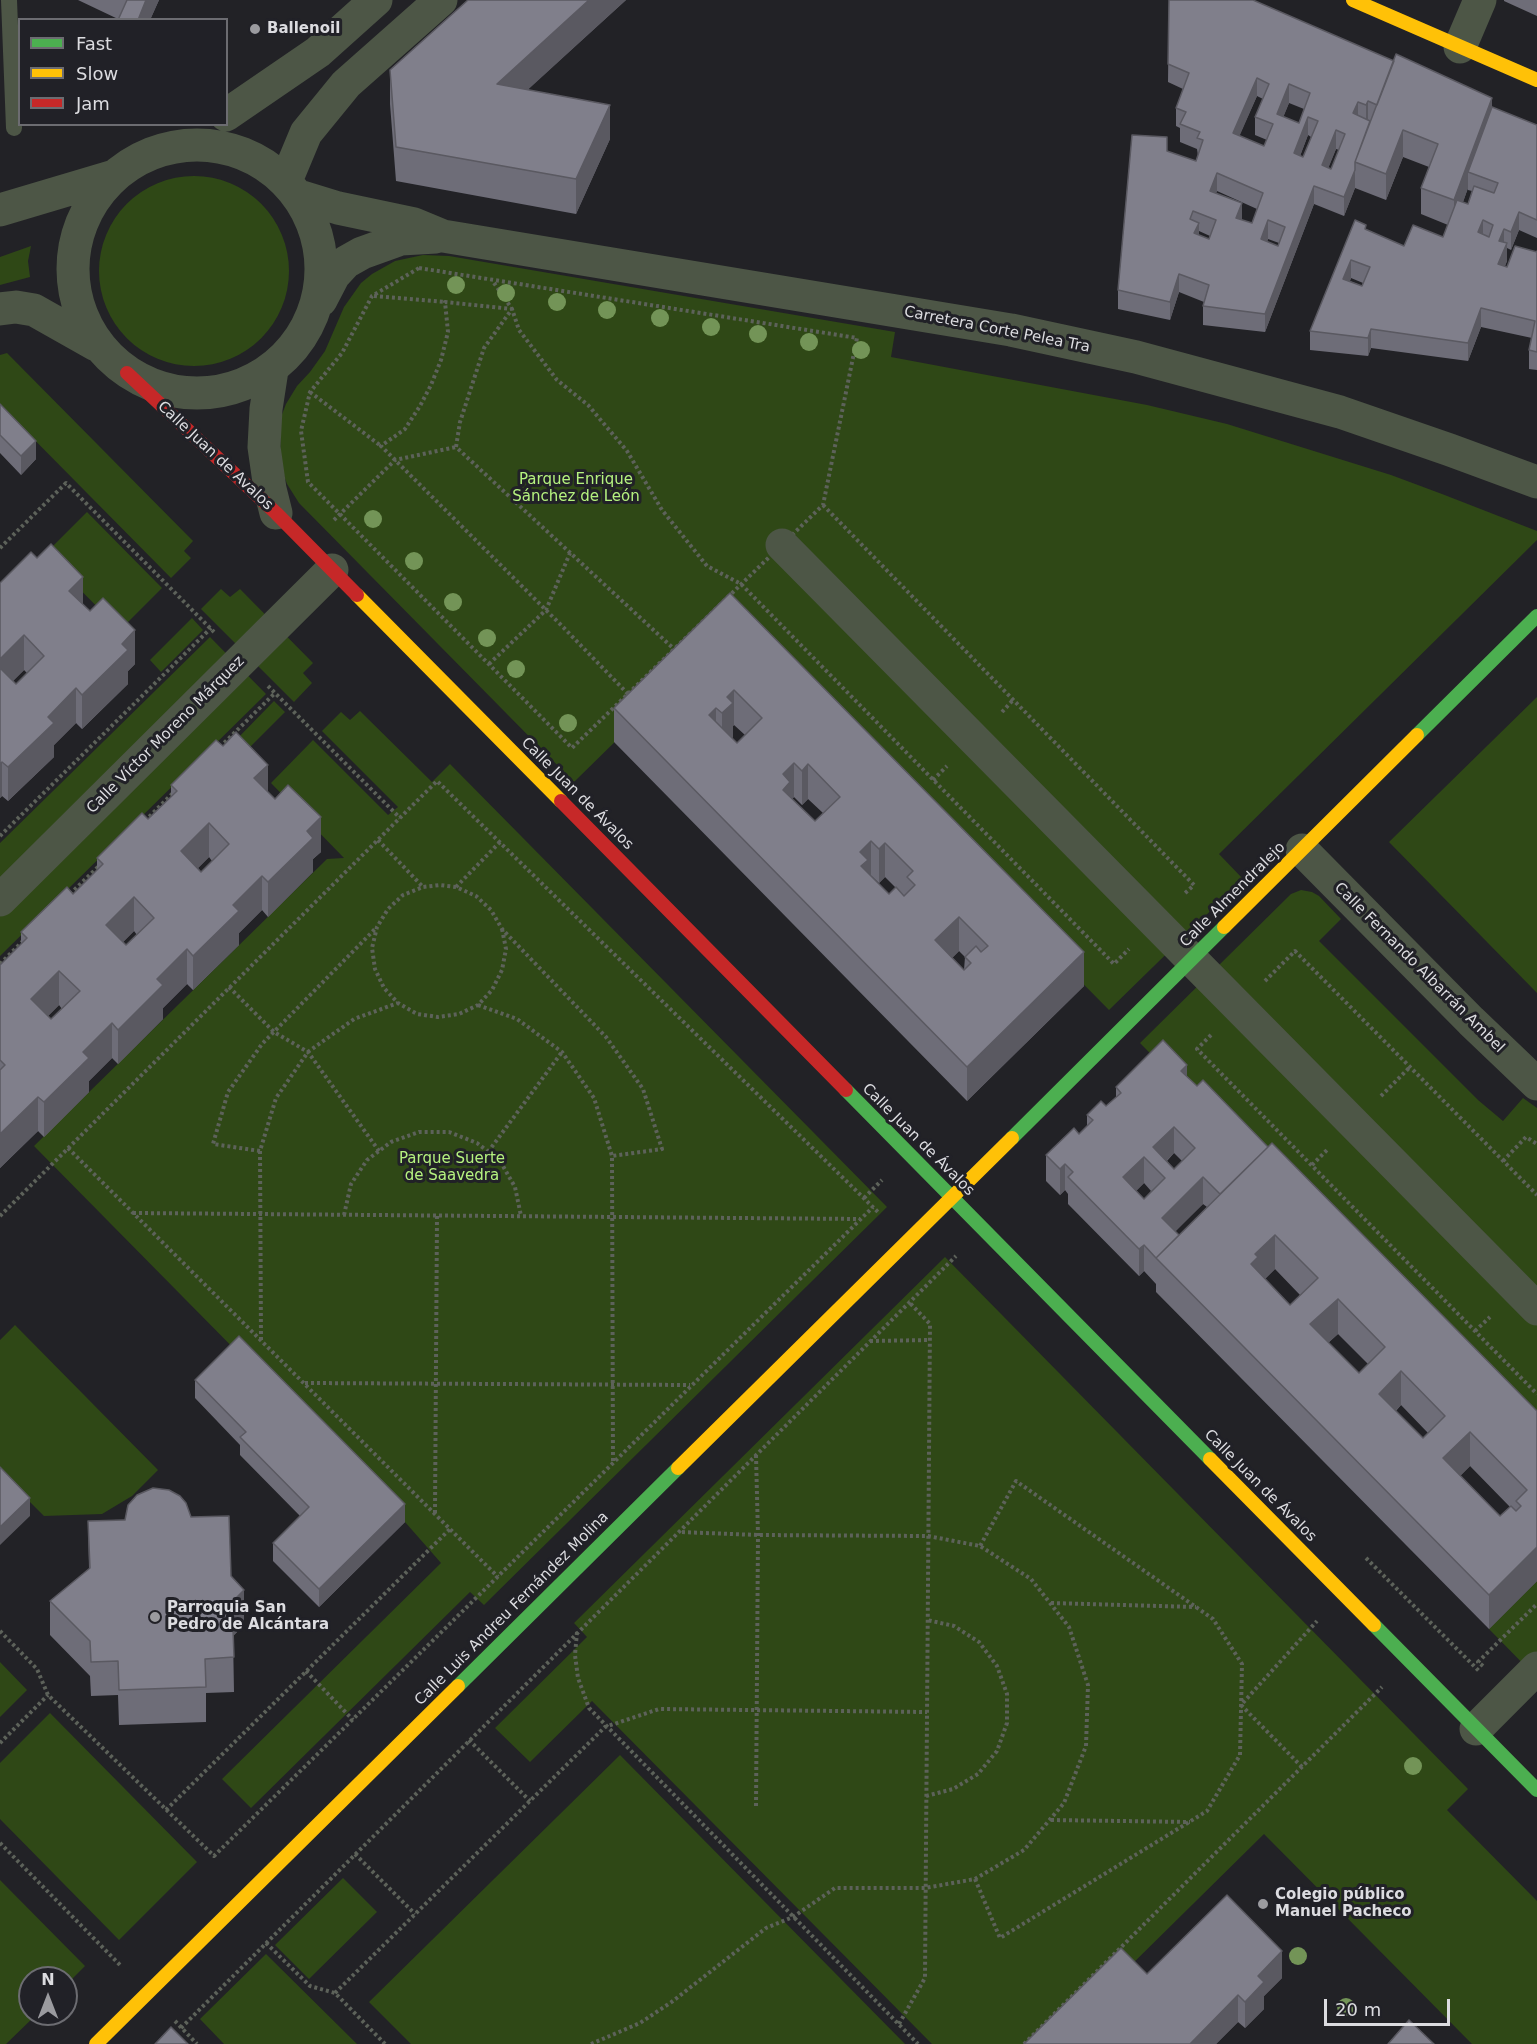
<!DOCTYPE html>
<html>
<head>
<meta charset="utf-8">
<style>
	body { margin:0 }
	#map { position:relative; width:1537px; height:2044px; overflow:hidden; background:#222226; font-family:"DejaVu Sans",sans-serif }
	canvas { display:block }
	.legend { position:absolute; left:18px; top:18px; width:210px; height:108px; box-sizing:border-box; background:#212127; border:2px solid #6c6c71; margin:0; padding:8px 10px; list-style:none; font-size:18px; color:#dcdce0 }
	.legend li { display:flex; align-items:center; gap:12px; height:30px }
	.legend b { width:30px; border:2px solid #6c6c71 }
	.north { position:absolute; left:18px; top:1966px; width:60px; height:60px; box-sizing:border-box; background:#212127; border:2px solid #6c6c71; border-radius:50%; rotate:0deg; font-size:16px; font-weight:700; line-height:24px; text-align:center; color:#dcdce0 }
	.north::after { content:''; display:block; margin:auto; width:21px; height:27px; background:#9b9b9f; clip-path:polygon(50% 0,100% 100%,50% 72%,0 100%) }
	.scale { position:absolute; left:1324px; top:1999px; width:126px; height:27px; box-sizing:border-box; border:3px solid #dcdce0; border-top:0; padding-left:8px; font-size:18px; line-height:21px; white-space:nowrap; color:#dcdce0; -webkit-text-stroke:4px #212127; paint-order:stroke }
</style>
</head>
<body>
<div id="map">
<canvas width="1537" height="2044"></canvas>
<ul class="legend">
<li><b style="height:8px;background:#4caf50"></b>Fast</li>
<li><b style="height:8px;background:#ffc107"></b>Slow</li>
<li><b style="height:8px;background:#c62828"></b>Jam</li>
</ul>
<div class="north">N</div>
<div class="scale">20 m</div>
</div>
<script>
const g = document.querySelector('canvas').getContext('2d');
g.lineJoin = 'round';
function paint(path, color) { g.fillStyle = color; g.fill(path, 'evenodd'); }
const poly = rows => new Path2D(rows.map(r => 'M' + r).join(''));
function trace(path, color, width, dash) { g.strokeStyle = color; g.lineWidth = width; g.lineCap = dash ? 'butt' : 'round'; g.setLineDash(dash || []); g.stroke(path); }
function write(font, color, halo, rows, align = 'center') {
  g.font = font + ' "DejaVu Sans",sans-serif'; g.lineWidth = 6; g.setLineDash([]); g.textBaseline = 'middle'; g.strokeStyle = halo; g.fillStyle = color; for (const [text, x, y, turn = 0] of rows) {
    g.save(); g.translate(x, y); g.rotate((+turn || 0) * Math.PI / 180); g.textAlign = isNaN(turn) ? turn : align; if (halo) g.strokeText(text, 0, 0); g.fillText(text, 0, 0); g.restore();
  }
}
paint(poly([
	'99 271a95 95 0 1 1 190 0a95 95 0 1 1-190 0Z',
	[31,246,28,261,30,277,0,285,0,257],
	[423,255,449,256,895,332,891,357,1147,405,1227,424,1391,475,1442,494,1537,531,1537,540,1219,854,1243,879,1109,1010,731,628,574,782,299,503,287,484,280,464,281,417,286,404,297,386,310,372,325,351,344,307,361,283,372,274,395,261],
	[7,353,193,541,184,551,191,558,171,578,0,405,0,355],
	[87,512,162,588,120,630,45,554],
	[221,589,230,597,240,589,313,663,303,673,312,683,294,702,201,609],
	[192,618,203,630,161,672,150,660],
	[210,637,266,694,0,956,0,843],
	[1537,697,1537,993,1389,842],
	[274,701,285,712,242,755,232,744],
	[360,711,432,782,450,764,887,1207,484,1605,470,1592,251,1808,222,1779,441,1563,405,1522,34,1146,327,859,344,858,271,783,313,740,388,815,398,807,322,731,341,712,350,720],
	[1301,890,1312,892,1319,896,1341,919,1319,941,1478,1100,1503,1121,1523,1098,1537,1108,1537,1445,1140,1043,1291,894],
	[945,1257,1468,1789,1447,1810,1537,1901,1537,2044,1472,2044,1264,1834,1051,2044,932,2044,592,1701,530,1762,495,1728,587,1637,574,1623],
	[15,1325,158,1470,132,1496,102,1514,44,1516,0,1472,0,1340],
	[1537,1581,1537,1678,1489,1629],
	[0,1662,27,1690,0,1717],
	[50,1713,197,1862,119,1940,0,1819,0,1763],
	[620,1755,905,2044,411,2044,369,2002],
	[343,1878,377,1912,309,1979,275,1945],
	[0,1880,85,1966,66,1985,66,1978,30,1978,30,2014,37,2014,6,2044,0,2044],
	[266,1954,357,2044,224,2044,200,2019]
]), '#2f4816');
trace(poly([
	[419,268,857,338,823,505,572,748,308,482,301,431,310,392,342,353,372,296,419,268],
	[494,283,512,309,519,330,557,380,588,405,627,451,662,510,707,566,741,584,1114,964,1129,949],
	[374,296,445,302],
	[310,392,381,446],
	[823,505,1194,885,1183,895],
	[334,520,395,460,456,447],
	[0,548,66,483,214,632],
	[489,664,546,610,570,553],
	[268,686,400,818],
	[628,694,562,626,381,446,405,429,420,406,431,385,441,360,448,332,445,302,512,309,484,348,460,422,456,447,674,649],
	[1002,712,1013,700],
	[220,747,275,693],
	[933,780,947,766],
	[145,821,174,792],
	[0,836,211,628],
	[378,840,423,887],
	[456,887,500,842],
	[70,894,99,866],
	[502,929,506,949,502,970,492,990,478,1005,459,1014,438,1017,417,1014,398,1003,384,988,375,969,372,948,377,927,388,909,403,895,423,887,440,885,456,887,476,896,491,910,502,929,606,1037,643,1089,662,1149,612,1156],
	[0,964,24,940],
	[1265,981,1295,951,1537,1195],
	[229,987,274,1032,308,1052,379,1151],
	[478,1005,517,1019,562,1052,594,1098,612,1156,613,1463],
	[1211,1035,1197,1049,1537,1394],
	[1381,1096,1410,1067],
	[68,1148,498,1577],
	[260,1151,213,1144,228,1092,262,1044,376,928],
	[488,1152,562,1052],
	[1503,1161,1526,1137,1537,1144],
	[1312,1165,1327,1150],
	[864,1198,882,1180],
	[133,1213,860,1219],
	[344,1215,351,1184,367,1160,391,1142,419,1132,449,1132,477,1143,500,1161,515,1187,521,1216],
	[0,1216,437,781,880,1214],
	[1475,1331,1490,1317],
	[261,1340,260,1151,276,1098,308,1052,354,1019,398,1003],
	[870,1341,930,1340],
	[305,1383,690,1385],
	[756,1455,758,1535,756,1808],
	[435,1513,437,1216],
	[1366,1558,1479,1671],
	[1051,1603,1196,1607],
	[0,1631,37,1669,48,1695,214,1856,873,1207],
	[577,1632,575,1655,578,1678,589,1708,918,2044],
	[1483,1666,1478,1662,1537,1604],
	[306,1671,353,1720],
	[469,1740,530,1801],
	[0,1743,48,1695],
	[1302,1767,1241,1705,1317,1621],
	[926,1796,953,1789,978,1774,997,1751,1007,1723,1007,1694,997,1666,979,1642,954,1626,927,1620],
	[166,1810,450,1529],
	[1051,1820,1190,1822],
	[0,1843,121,1966],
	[355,1854,415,1914],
	[975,1879,1000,1938,1207,1811,1240,1755,1242,1664,1213,1619,1016,1481,980,1546],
	[266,1943,310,1986,335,1993,385,2044],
	[335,1993,605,1727,659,1709,927,1712],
	[175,2021,197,2044],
	[899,2024,925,1978,930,1324,908,1301],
	[181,2028,956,1256],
	[591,2044,640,2023,673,2001,766,1928,793,1917,835,1888,925,1888,975,1879,1024,1850,1064,1803,1086,1746,1088,1685,1069,1627,1031,1579,980,1546,928,1536,758,1535,679,1532],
	[1024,2044,1382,1687]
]), '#5d625a', 4, [3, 3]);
trace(poly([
	[9,0,14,128]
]), '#4d5646', 16);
trace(poly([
	[1460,47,1480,0],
	[226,115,318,52,376,0],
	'73 269a124 124 0 1 1 248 0a124 124 0 1 1-248 0Z',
	[286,181,306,133,346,84,441,0],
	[299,196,338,208,414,224,443,236,1011,330,1136,357,1340,412,1450,450,1537,482],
	[0,210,114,176],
	[321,300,334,275,346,262,362,253,401,239,436,237],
	[0,309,16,307,34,310,96,345],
	[272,370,266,409,264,447,270,489,276,513],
	[782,545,1537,1309],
	[1302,850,1471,1021,1537,1084],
	[0,900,332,570],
	[1476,1729,1537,1668]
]), '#4d5646', 33);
trace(poly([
	[1417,735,1537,616],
	[846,1090,1210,1459],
	[1012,1138,1224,927],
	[1374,1625,1537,1790],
	[458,1686,678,1468]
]), '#4caf50', 14);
trace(poly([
	[1353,0,1537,80],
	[357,595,561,801],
	[1224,927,1417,735],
	[1210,1459,1374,1625],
	[678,1468,1012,1138],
	[96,2044,458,1686]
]), '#ffc107', 14);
trace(poly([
	[127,373,276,513,357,595],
	[561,801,846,1090]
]), '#c62828', 14);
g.fillStyle = '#739457';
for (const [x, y] of [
	[456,285],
	[506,293],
	[557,302],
	[607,310],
	[660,318],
	[711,327],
	[758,334],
	[809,342],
	[861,350],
	[373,519],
	[414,561],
	[453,602],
	[487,638],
	[516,669],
	[568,723],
	[1413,1766],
	[1298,1956],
	[1346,2007]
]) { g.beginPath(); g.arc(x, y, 9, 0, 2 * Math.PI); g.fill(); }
paint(poly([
	[78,0,159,0,150,20,118,19],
	[468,0,626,0,528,89,610,139,576,214,396,181,390,104,390,70],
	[1169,0,1492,107,1537,125,1537,238,1519,230,1511,250,1507,248,1507,261,1505,266,1507,267,1537,251,1537,370,1529,369,1529,350,1532,338,1481,327,1468,361,1371,348,1368,356,1310,350,1310,331,1366,230,1404,246,1443,237,1448,225,1421,214,1421,188,1429,167,1403,157,1386,200,1355,188,1344,216,1314,204,1265,332,1203,325,1203,306,1204,302,1179,292,1170,320,1118,309,1118,290,1167,151,1196,161,1198,156,1197,149,1180,142,1180,128,1176,126,1176,108,1183,89,1168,82],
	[1257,96,1263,99,1255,117,1255,135,1267,140,1264,146,1239,136],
	[1289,103,1304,109,1299,123,1283,117],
	[1308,135,1311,137,1303,157,1300,156],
	[1336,149,1339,150,1331,169,1328,168],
	[1468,188,1468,190,1472,191,1468,204,1463,202],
	[1217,191,1257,209,1252,223,1242,220,1216,193],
	[1199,231,1210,236,1209,239,1199,235],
	[1268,239,1279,243,1278,246,1267,242],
	[1351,278,1363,283,1362,286,1350,281],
	[1504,0,1537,0,1537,16,1504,1],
	[0,404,36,459,21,475,0,453],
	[0,583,83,604,135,664,128,671,128,684,82,729,76,723,54,745,54,757,8,801,2,796,0,798],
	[24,670,27,673,16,684,13,681],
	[730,593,1084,986,967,1101,614,742,614,708],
	[734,725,745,735,737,743,732,738,733,737,733,726],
	[794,797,802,805,808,799,823,813,815,821,792,799],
	[871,875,879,883,885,877,904,896,889,894],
	[959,951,965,957,964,970,952,958],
	[171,785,268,793,321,852,313,859,313,872,268,917,262,910,239,933,239,945,193,990,187,984,163,1008,163,1019,118,1064,112,1058,89,1081,89,1092,44,1137,38,1131,0,1168,0,965,21,944,21,932,73,894,97,870,97,858,148,819,171,797],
	[209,857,212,861,201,872,198,868],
	[134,931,137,935,126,945,123,942],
	[59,1005,62,1009,51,1019,48,1016],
	[1187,1077,1197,1086,1268,1147,1537,1411,1537,1581,1489,1629,1156,1292,1156,1284,1144,1271,1139,1276,1068,1204,1068,1194,1065,1190,1060,1195,1046,1181,1046,1155,1079,1134,1087,1126,1087,1115,1106,1106,1116,1098,1116,1087],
	[1174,1153,1182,1161,1174,1169,1167,1161],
	[1144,1183,1151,1191,1144,1199,1136,1191],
	[1203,1204,1207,1207,1179,1235,1175,1231],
	[1275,1269,1300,1295,1290,1305,1265,1279],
	[1338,1334,1368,1364,1359,1373,1328,1343],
	[1401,1405,1428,1433,1423,1438,1396,1411],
	[1470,1466,1510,1507,1500,1516,1460,1476],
	[195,1380,405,1522,319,1607,273,1561,273,1543,300,1516,240,1455,240,1445,195,1398],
	[191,1517,231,1576,244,1625,233,1636,234,1692,206,1693,206,1722,119,1725,118,1695,91,1696,90,1676,50,1635,50,1601,89,1569,88,1521],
	[1147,1974,1282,1978,1264,1996,1264,2009,1245,2028,1238,2022,1216,2044,1024,2044]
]), '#6e6d78');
paint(poly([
	[146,0,159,0,150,20,138,20],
	[589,0,626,0,497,118,497,84],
	[1257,78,1257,96,1233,151,1233,133],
	[1289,84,1289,103,1277,133,1277,114],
	[1492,98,1492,125,1468,172,1468,188,1454,227,1454,200],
	[1368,101,1368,119,1366,123,1366,105],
	[1358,102,1358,120,1353,113],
	[610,105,610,139,576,214,576,179],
	[1308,117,1308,135,1294,172,1294,153],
	[1336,130,1336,149,1322,184,1322,165],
	[1403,130,1403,157,1386,200,1386,174],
	[1355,170,1355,188,1344,216,1344,197],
	[1217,173,1217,191,1210,209,1210,191],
	[1314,186,1314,204,1265,332,1265,314],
	[1242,203,1242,221,1236,218],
	[1519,212,1519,230,1511,250,1511,232],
	[1268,220,1268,239,1261,258,1261,239],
	[1483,220,1483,239,1478,232],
	[1199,223,1199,241,1194,233],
	[1504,229,1504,247,1499,241],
	[1507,243,1507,261,1498,283,1498,264],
	[1351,260,1351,278,1343,297,1343,279],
	[1179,274,1179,292,1170,320,1170,302],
	[1481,308,1481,327,1468,361,1468,343],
	[1371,329,1371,348,1368,356,1368,338],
	[36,441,36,459,21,475,21,456],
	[83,577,83,612,69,591],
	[135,630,135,664,128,671,128,684,82,729,82,695,122,644],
	[24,635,24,670,0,693,0,659],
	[76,688,76,723,54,745,54,757,8,801,8,767,48,717],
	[734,690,734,725,733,726,733,737,722,748,722,713,727,697],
	[716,708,716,742,709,715],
	[2,762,2,796,0,798,0,764],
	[794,763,794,797,790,801,783,824,783,774],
	[808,764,808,799,802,805,802,771],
	[268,765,268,799,254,778],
	[321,817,321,852,313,859,313,872,268,917,268,882,307,831],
	[209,823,209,857,181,885,181,851],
	[871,841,871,875,868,879,861,901,860,852],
	[885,843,885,877,879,883,879,849],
	[262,876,262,910,239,933,239,945,193,990,193,956,233,905],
	[134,897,134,931,106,959,106,925],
	[959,917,959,951,935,975,935,940],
	[187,949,187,984,163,1008,163,1019,118,1064,118,1030,157,979],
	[1084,952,1084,986,967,1101,967,1067],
	[59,971,59,1005,31,1033,31,999],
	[112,1023,112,1058,89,1081,89,1092,44,1137,44,1102,83,1052],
	[1187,1065,1187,1091,1181,1071],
	[38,1097,38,1131,0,1168,0,1134],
	[1174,1127,1174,1153,1157,1170,1153,1147],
	[1144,1157,1144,1183,1123,1204,1123,1177],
	[1065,1164,1065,1190,1060,1195,1060,1169],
	[1203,1177,1203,1204,1162,1245,1162,1218],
	[1275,1235,1275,1269,1258,1285,1251,1264,1255,1254],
	[1144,1245,1144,1271,1139,1276,1139,1249],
	[1338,1299,1338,1334,1310,1359,1310,1324],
	[1401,1371,1401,1405,1379,1428,1379,1394],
	[1470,1432,1470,1466,1443,1493,1443,1458],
	[30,1498,30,1516,0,1545,0,1527],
	[405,1504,405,1522,319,1607,319,1589],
	[1537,1547,1537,1581,1489,1629,1489,1595],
	[244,1590,244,1625,232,1637,232,1602],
	[1282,1951,1282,1978,1264,1996,1264,2009,1245,2028,1245,2002,1258,1976],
	[1238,1995,1238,2022,1216,2044,1189,2044]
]), '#5a5961');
const building = poly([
	[127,0,146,0,138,20,118,20,127,0],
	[468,0,589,0,497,84,610,105,576,179,396,147,390,70,468,0],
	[1169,0,1253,0,1394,61,1377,105,1368,101,1366,105,1358,102,1353,113,1370,121,1355,162,1355,170,1344,197,1314,186,1265,314,1203,306,1209,285,1179,274,1170,302,1118,290,1132,135,1167,137,1167,151,1196,161,1203,140,1197,138,1200,132,1180,124,1186,112,1176,108,1189,73,1168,64,1169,0],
	[1257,78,1269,84,1255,117,1273,124,1264,146,1233,133,1257,78],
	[1289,84,1310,93,1299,123,1277,114,1289,84],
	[1308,117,1318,121,1303,157,1294,153,1308,117],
	[1336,130,1345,134,1331,169,1322,165,1336,130],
	[1217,173,1263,193,1252,223,1236,218,1242,203,1210,191,1217,173],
	[1193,211,1216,220,1209,239,1194,233,1199,223,1190,219,1193,211],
	[1268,220,1285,227,1278,246,1261,239,1268,220],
	[1396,54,1492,98,1454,200,1421,188,1438,144,1403,130,1386,174,1355,162,1396,54],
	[1492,107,1537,125,1537,220,1519,212,1511,232,1504,229,1499,241,1507,243,1498,264,1507,267,1515,246,1537,252,1537,251,1537,352,1529,350,1535,321,1481,308,1468,343,1371,329,1368,338,1310,331,1355,220,1366,225,1365,229,1404,246,1413,225,1443,237,1457,200,1468,204,1474,186,1494,193,1498,183,1468,172,1492,107],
	[1483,220,1493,225,1489,237,1478,232,1483,220],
	[1351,260,1370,267,1362,286,1343,279,1351,260],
	[0,404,36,441,21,456,0,435,0,404],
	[51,544,83,577,69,591,90,611,103,598,135,630,122,644,128,650,82,695,76,688,48,717,54,723,8,767,2,762,0,764,0,668,16,684,44,656,24,635,0,659,0,583,31,552,37,558,51,544],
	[730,593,1084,952,967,1067,614,708,730,593],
	[734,690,762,718,737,743,709,715,716,708,722,713,733,703,727,697,734,690],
	[794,763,802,771,808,764,840,797,815,821,783,790,790,782,783,774,794,763],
	[871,841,879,849,885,843,913,871,907,877,915,885,904,896,896,887,889,894,861,866,868,860,860,852,871,841],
	[959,917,988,946,981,952,976,946,965,957,971,963,964,970,935,940,959,917],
	[236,732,268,765,254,778,275,799,288,785,321,817,307,831,313,838,268,882,262,876,233,905,239,911,193,956,187,949,157,979,163,985,118,1030,112,1023,83,1052,89,1058,44,1102,38,1097,0,1134,0,1070,5,1065,0,1060,0,965,27,938,21,932,67,887,73,894,103,864,97,858,142,813,148,819,177,791,171,785,216,740,223,746,236,732],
	[209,823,229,844,201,872,181,851,209,823],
	[134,897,154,918,126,945,106,925,134,897],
	[59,971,80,991,51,1019,31,999,59,971],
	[1163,1040,1187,1065,1181,1071,1197,1086,1203,1080,1268,1147,1220,1194,1203,1177,1162,1218,1179,1235,1156,1258,1144,1245,1139,1249,1068,1177,1073,1172,1065,1164,1060,1169,1046,1155,1074,1128,1079,1134,1093,1120,1087,1115,1101,1101,1106,1106,1121,1093,1116,1087,1163,1040],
	[1174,1127,1195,1148,1174,1169,1153,1147,1174,1127],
	[1144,1157,1165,1178,1144,1199,1123,1177,1144,1157],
	[1272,1143,1537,1411,1537,1547,1489,1595,1156,1258,1272,1143],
	[1275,1235,1318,1278,1290,1305,1251,1264,1258,1257,1255,1254,1275,1235],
	[1338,1299,1385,1347,1359,1373,1310,1324,1338,1299],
	[1401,1371,1445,1416,1423,1438,1379,1394,1401,1371],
	[1470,1432,1527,1490,1516,1501,1521,1506,1516,1511,1511,1506,1500,1516,1443,1458,1470,1432],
	[239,1336,405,1504,319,1589,273,1543,309,1507,240,1437,246,1432,195,1380,239,1336],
	[0,1467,30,1498,0,1527,0,1467],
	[153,1488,169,1490,180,1496,186,1503,191,1517,229,1516,231,1576,244,1590,232,1602,234,1657,205,1659,206,1687,119,1690,118,1661,91,1662,90,1641,50,1601,90,1568,88,1521,125,1520,128,1505,137,1495,153,1488],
	[1227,1895,1282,1951,1258,1976,1264,1982,1245,2002,1238,1995,1190,2044,1024,2044,1121,1948,1147,1974,1227,1895],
	[1409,2020,1434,2044,1388,2044,1409,2020],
	[171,2027,188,2044,155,2044,171,2027]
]);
paint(building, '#807f8b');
trace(building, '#5a5961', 1.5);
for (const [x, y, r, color] of [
	[255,29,6,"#9b9b9f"],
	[155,1617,6,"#9b9b9f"],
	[1263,1904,6,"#9b9b9f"]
]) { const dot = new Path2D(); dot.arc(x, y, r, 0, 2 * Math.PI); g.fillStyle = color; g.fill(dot); trace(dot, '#212127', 2); }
write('bold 15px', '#dcdce0', '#212127', [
	["Ballenoil",267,29],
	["Parroquia San",167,1608],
	["Pedro de Alcántara",167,1625],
	["Colegio público",1275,1895],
	["Manuel Pacheco",1275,1912]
], 'left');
write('15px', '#dcdce0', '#212127', [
	["Carretera Corte Pelea Tra",997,330,11],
	["Calle Juan de Avalos",215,456,43],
	["Calle Víctor Moreno Márquez",166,735,-45],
	["Calle Juan de Ávalos",577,794,45],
	["Calle Almendralejo",1233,895,-45],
	["Calle Fernando Albarrán Ambel",1419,968,45],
	["Calle Juan de Ávalos",918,1140,45],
	["Calle Juan de Ávalos",1260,1486,45],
	["Calle Luis Andreu Fernández Molina",512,1609,-45]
]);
write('15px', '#b5f27f', '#212127', [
	["Parque Enrique",576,480],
	["Sánchez de León",576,497],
	["Parque Suerte",452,1159],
	["de Saavedra",452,1176]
]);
</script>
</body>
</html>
